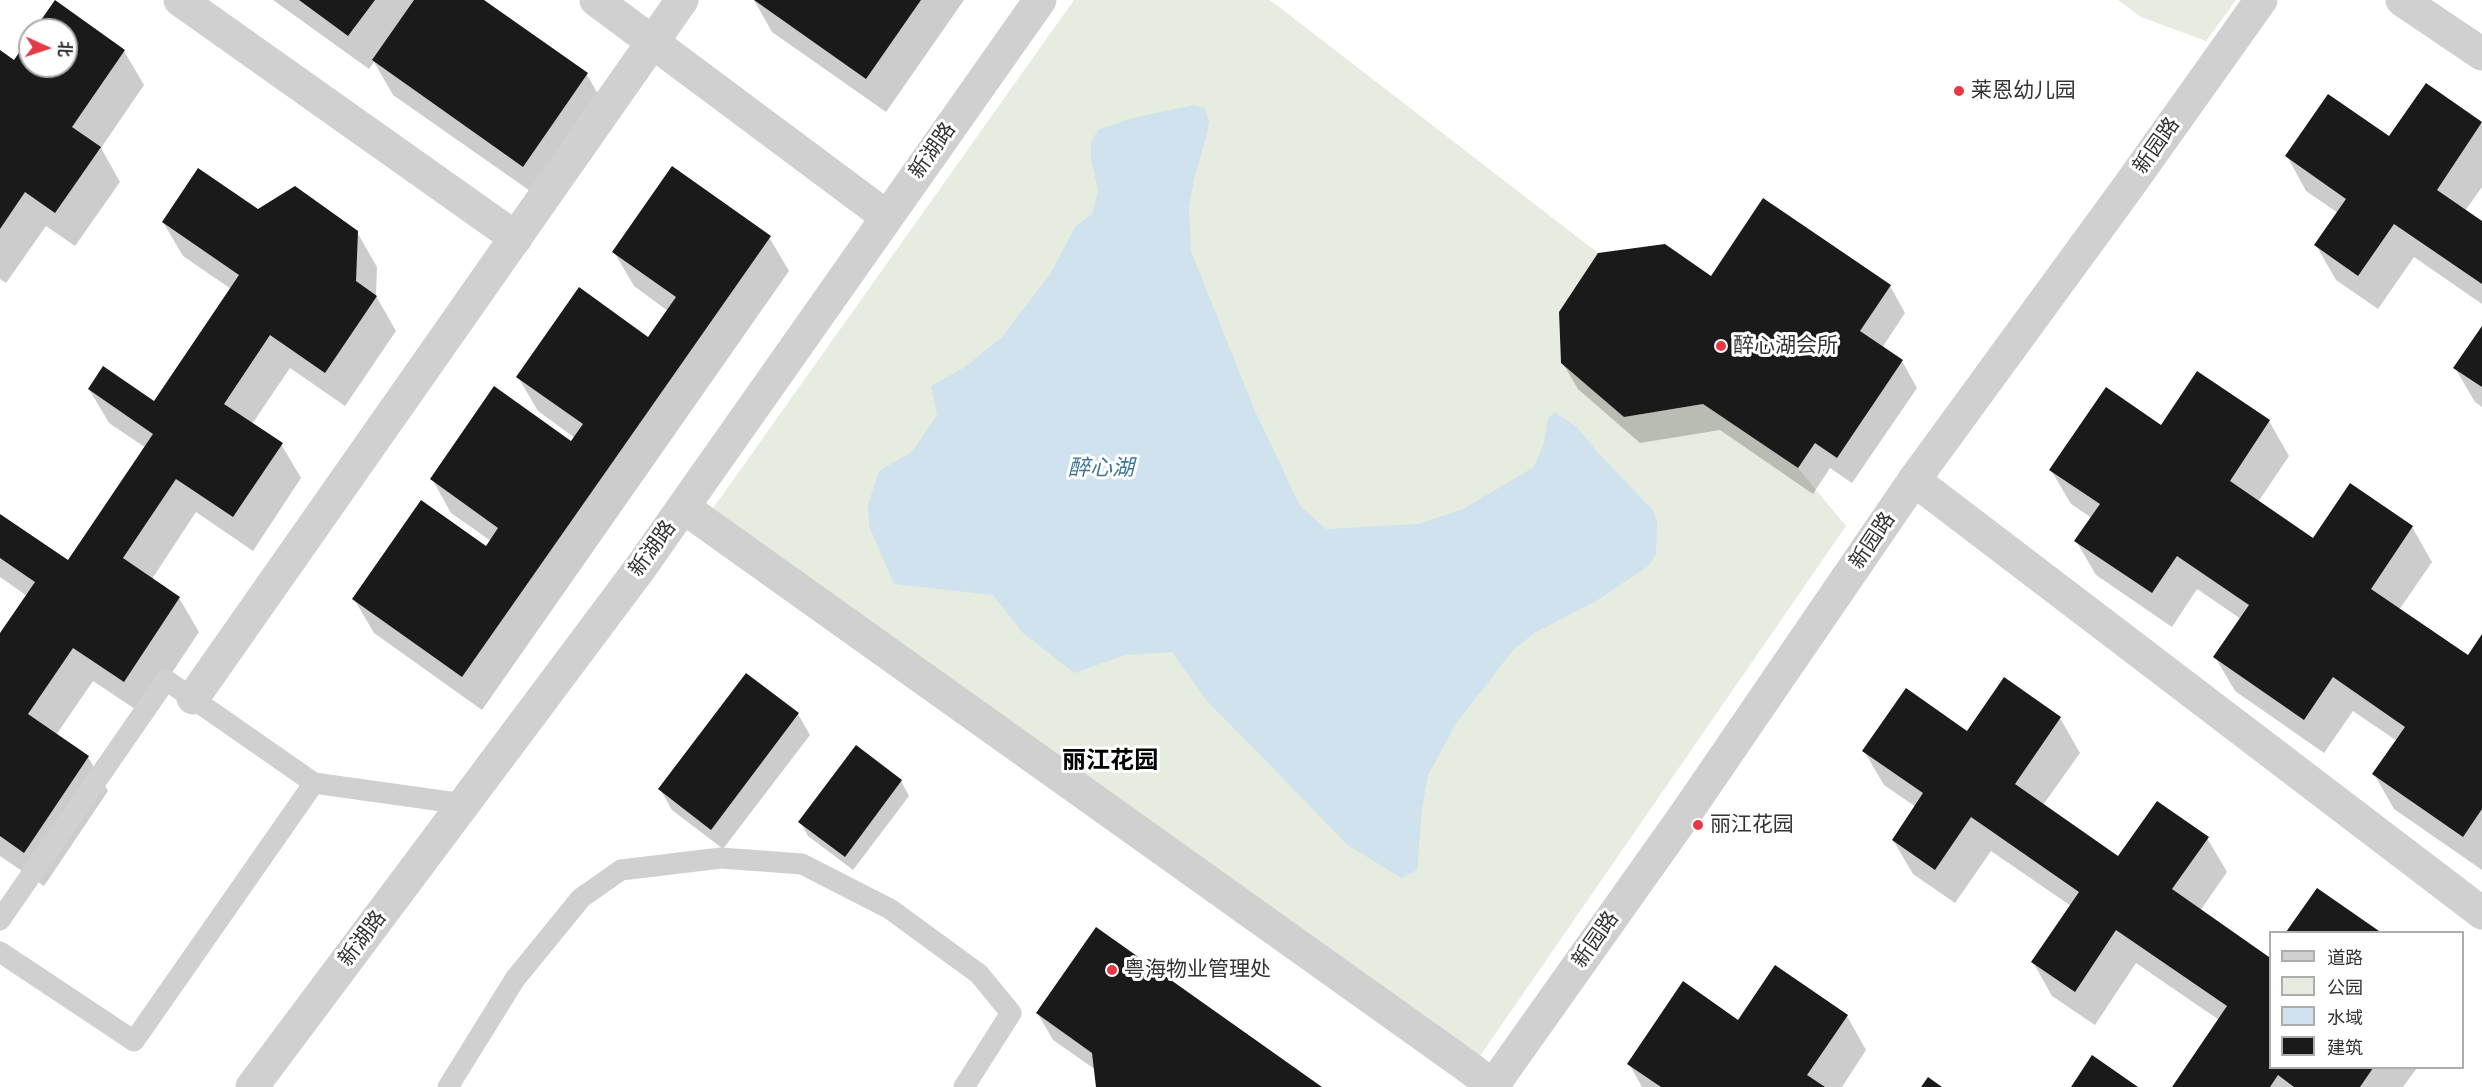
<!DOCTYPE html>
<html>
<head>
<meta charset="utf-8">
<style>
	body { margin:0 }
	#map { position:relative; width:2482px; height:1087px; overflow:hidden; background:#fff; font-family:"Space Grotesk","Noto Sans SC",sans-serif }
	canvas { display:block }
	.legend { position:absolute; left:2269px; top:931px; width:195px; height:138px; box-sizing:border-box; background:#fff; border:2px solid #adadad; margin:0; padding:8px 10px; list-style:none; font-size:18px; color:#333 }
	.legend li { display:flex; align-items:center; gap:12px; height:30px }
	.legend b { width:30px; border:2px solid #adadad }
	.north { position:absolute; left:18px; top:18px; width:60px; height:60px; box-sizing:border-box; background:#fff; border:2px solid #adadad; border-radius:50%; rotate:93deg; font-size:16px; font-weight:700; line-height:24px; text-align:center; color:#333 }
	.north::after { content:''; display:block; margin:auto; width:21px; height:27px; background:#e63946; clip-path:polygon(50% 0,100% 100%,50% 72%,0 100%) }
</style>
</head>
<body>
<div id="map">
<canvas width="2482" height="1087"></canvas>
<ul class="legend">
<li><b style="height:8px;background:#d0d0d0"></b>道路</li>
<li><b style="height:16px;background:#e6ecdf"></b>公园</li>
<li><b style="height:16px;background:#cfe2ee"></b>水域</li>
<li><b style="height:16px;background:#1a1a1a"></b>建筑</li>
</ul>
<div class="north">北</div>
</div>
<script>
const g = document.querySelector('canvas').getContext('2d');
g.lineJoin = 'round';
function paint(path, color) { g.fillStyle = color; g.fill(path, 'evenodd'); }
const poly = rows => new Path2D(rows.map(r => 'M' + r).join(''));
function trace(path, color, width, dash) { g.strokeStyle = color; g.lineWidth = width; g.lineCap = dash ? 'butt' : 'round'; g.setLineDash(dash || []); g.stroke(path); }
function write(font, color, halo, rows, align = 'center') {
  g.font = font + ' "Space Grotesk","Noto Sans SC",sans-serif'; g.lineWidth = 6; g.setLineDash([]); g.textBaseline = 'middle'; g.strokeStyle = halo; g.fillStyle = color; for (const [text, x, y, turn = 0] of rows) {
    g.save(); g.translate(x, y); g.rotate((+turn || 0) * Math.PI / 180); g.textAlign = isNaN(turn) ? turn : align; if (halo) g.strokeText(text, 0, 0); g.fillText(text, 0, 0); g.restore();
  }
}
paint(poly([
	[1074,0,1270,0,1598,253,1559,312,1561,363,1624,417,1703,404,1798,468,1846,526,1471,1069,704,521],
	[2118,0,2236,0,2206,41,2141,17]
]), '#e6ecdf');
paint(poly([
	[1194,105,1205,108,1209,121,1207,134,1194,179,1189,207,1191,251,1254,409,1300,506,1326,529,1418,524,1463,509,1534,467,1544,443,1548,418,1555,412,1578,428,1597,452,1652,509,1657,521,1656,554,1648,566,1596,601,1536,632,1514,649,1457,722,1428,775,1422,809,1417,870,1401,878,1348,845,1207,701,1172,652,1125,655,1074,673,1022,632,993,595,894,584,869,526,868,505,879,471,912,452,937,415,931,386,965,367,1002,337,1051,273,1075,227,1092,214,1098,190,1091,159,1091,142,1098,130,1133,118]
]), '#cfe2ee');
paint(poly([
	[273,0,481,0,587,75,607,109,543,200,393,95,374,62,369,69],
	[754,0,964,0,886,112,772,32],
	[55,2,124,51,144,85,101,148,120,182,75,246,46,226,6,283,0,279,0,52,14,62,30,39,30,66,66,66,66,30,36,30],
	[2426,85,2482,124,2482,187,2465,211,2482,223,2482,304,2414,257,2378,309,2336,280,2316,245,2338,213,2306,191,2287,156,2389,139],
	[257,211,357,232,377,267,376,296,396,331,345,406,290,368,252,424,281,444,301,478,253,551,196,512,152,579,179,598,199,632,144,715,93,681,56,735,88,757,108,791,44,886,0,856,0,636,27,596,0,577,0,515,69,562,146,448,109,423,89,389,154,403,231,289,183,256,163,222],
	[769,237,789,271,482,710,374,633,354,599,487,548,491,541,451,513,432,479,572,443,575,438,538,411,518,377,649,339,668,311,634,286,614,252],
	[1711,278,1890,286,1905,313,1882,348,1902,361,1917,388,1852,483,1830,468,1813,494,1720,430,1640,443,1578,389,1562,362],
	[2482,328,2482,407,2475,402,2455,368],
	[2197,373,2269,421,2289,456,2258,502,2314,540,2412,527,2432,562,2399,610,2468,657,2482,636,2482,870,2394,809,2374,774,2397,741,2353,711,2324,753,2235,691,2215,657,2241,619,2197,589,2172,627,2096,575,2076,541,2092,518,2071,504,2051,470,2161,427],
	[798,714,810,735,723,849,672,810,660,789],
	[2060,718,2080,753,2043,805,2119,859,2207,838,2227,872,2200,911,2269,959,2270,958,2270,1068,2417,1068,2403,1087,2174,1087,2219,1020,2136,963,2095,1025,2052,996,2033,962,2071,906,1991,851,1955,903,1913,874,1893,840,1916,807,1884,785,1864,751],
	[901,781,909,796,853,870,808,836,800,822],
	[2317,890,2378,932,2288,932],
	[1038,1014,1319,1087,1098,1087,1096,1070,1053,1040],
	[1847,1016,1866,1050,1842,1087,1642,1087,1629,1064,1739,1022]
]), '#0003');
paint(poly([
	[55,0,125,50,72,127,101,147,55,213,25,192,0,229,0,50,14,60,30,36,30,66,66,66,66,30,34,30],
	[299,0,375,0,348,36],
	[414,0,484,0,588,73,523,167,372,60],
	[754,0,921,0,866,79],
	[2426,83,2482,122,2437,190,2482,221,2482,284,2394,224,2358,276,2314,245,2346,199,2285,156,2328,94,2389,136],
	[672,166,771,236,462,677,352,599,421,500,486,546,498,528,430,479,494,386,571,441,583,424,516,377,579,287,648,337,676,297,612,252],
	[198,168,258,209,295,186,358,231,356,281,377,296,325,373,270,335,224,404,283,443,233,517,176,479,123,558,180,597,124,682,73,648,28,714,89,756,24,853,0,836,0,633,35,582,0,558,0,514,68,560,153,434,88,389,103,366,154,401,239,275,162,222],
	[1763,198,1891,285,1860,331,1903,360,1837,458,1815,443,1798,468,1703,404,1624,417,1561,363,1559,312,1598,253,1665,244,1711,276],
	[2482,326,2482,387,2453,368],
	[2197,371,2270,420,2230,481,2313,538,2350,483,2413,526,2371,589,2468,655,2482,634,2482,809,2463,837,2372,774,2405,727,2333,677,2304,720,2213,657,2249,605,2177,556,2152,593,2074,541,2100,504,2049,470,2106,387,2161,425],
	[746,673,799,713,711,830,658,789],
	[2004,677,2061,717,2015,784,2118,856,2157,801,2209,837,2172,889,2269,957,2270,955,2270,1068,2373,1068,2360,1087,2294,1087,2278,1075,2270,1087,2172,1087,2227,1006,2116,930,2075,992,2031,962,2079,892,1971,817,1935,870,1892,840,1923,793,1862,751,1906,688,1967,731],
	[856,745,902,780,845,857,798,822],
	[2317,888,2379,931,2378,932,2286,932],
	[1096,927,1322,1087,1096,1087,1092,1053,1036,1013],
	[1775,965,1848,1015,1807,1075,1825,1087,1661,1087,1627,1064,1683,981,1738,1020],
	[2092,1055,2138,1087,2071,1087],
	[1928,1077,1942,1087,1921,1087]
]), '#1a1a1a');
trace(poly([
	[0,920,166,680,314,783,464,804],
	[0,952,134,1041,314,783],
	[448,1087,515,979,581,898,621,870,721,858,802,864,890,909,979,974,1011,1013,964,1087]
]), '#d0d0d0', 21);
trace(poly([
	[180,0,516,238],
	[596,0,887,217],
	[2402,0,2482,54],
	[1914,480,2482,913],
	[683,507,1471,1069,1493,1087],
	[193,698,682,0],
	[252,1087,641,567,1040,0]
]), '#d0d0d0', 33);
trace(poly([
	[1492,1087,1689,809,1914,480,2128,187,2261,0]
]), '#d0d0d0', 33);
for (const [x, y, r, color] of [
	[1959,91,6,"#e63946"],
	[1721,346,6,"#e63946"],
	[1698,825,6,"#e63946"],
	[1112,970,6,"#e63946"]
]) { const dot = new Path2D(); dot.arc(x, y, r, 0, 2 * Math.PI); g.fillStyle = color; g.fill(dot); trace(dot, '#fff', 2); }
write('21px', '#333', '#fff', [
	["莱恩幼儿园",1971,91],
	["醉心湖会所",1733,346],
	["丽江花园",1710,825],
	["粤海物业管理处",1124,970]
], 'left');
write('21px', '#333', '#fff', [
	["新园路",2157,146,-55],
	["新湖路",933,151,-55],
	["新园路",1873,541,-56],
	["新湖路",653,549,-54],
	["新湖路",363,939,-53],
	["新园路",1596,940,-55]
]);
write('italic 22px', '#3f7597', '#fff', [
	["醉心湖",1101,469]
]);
write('bold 24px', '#000', '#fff', [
	["丽江花园",1110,761]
]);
</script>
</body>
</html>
